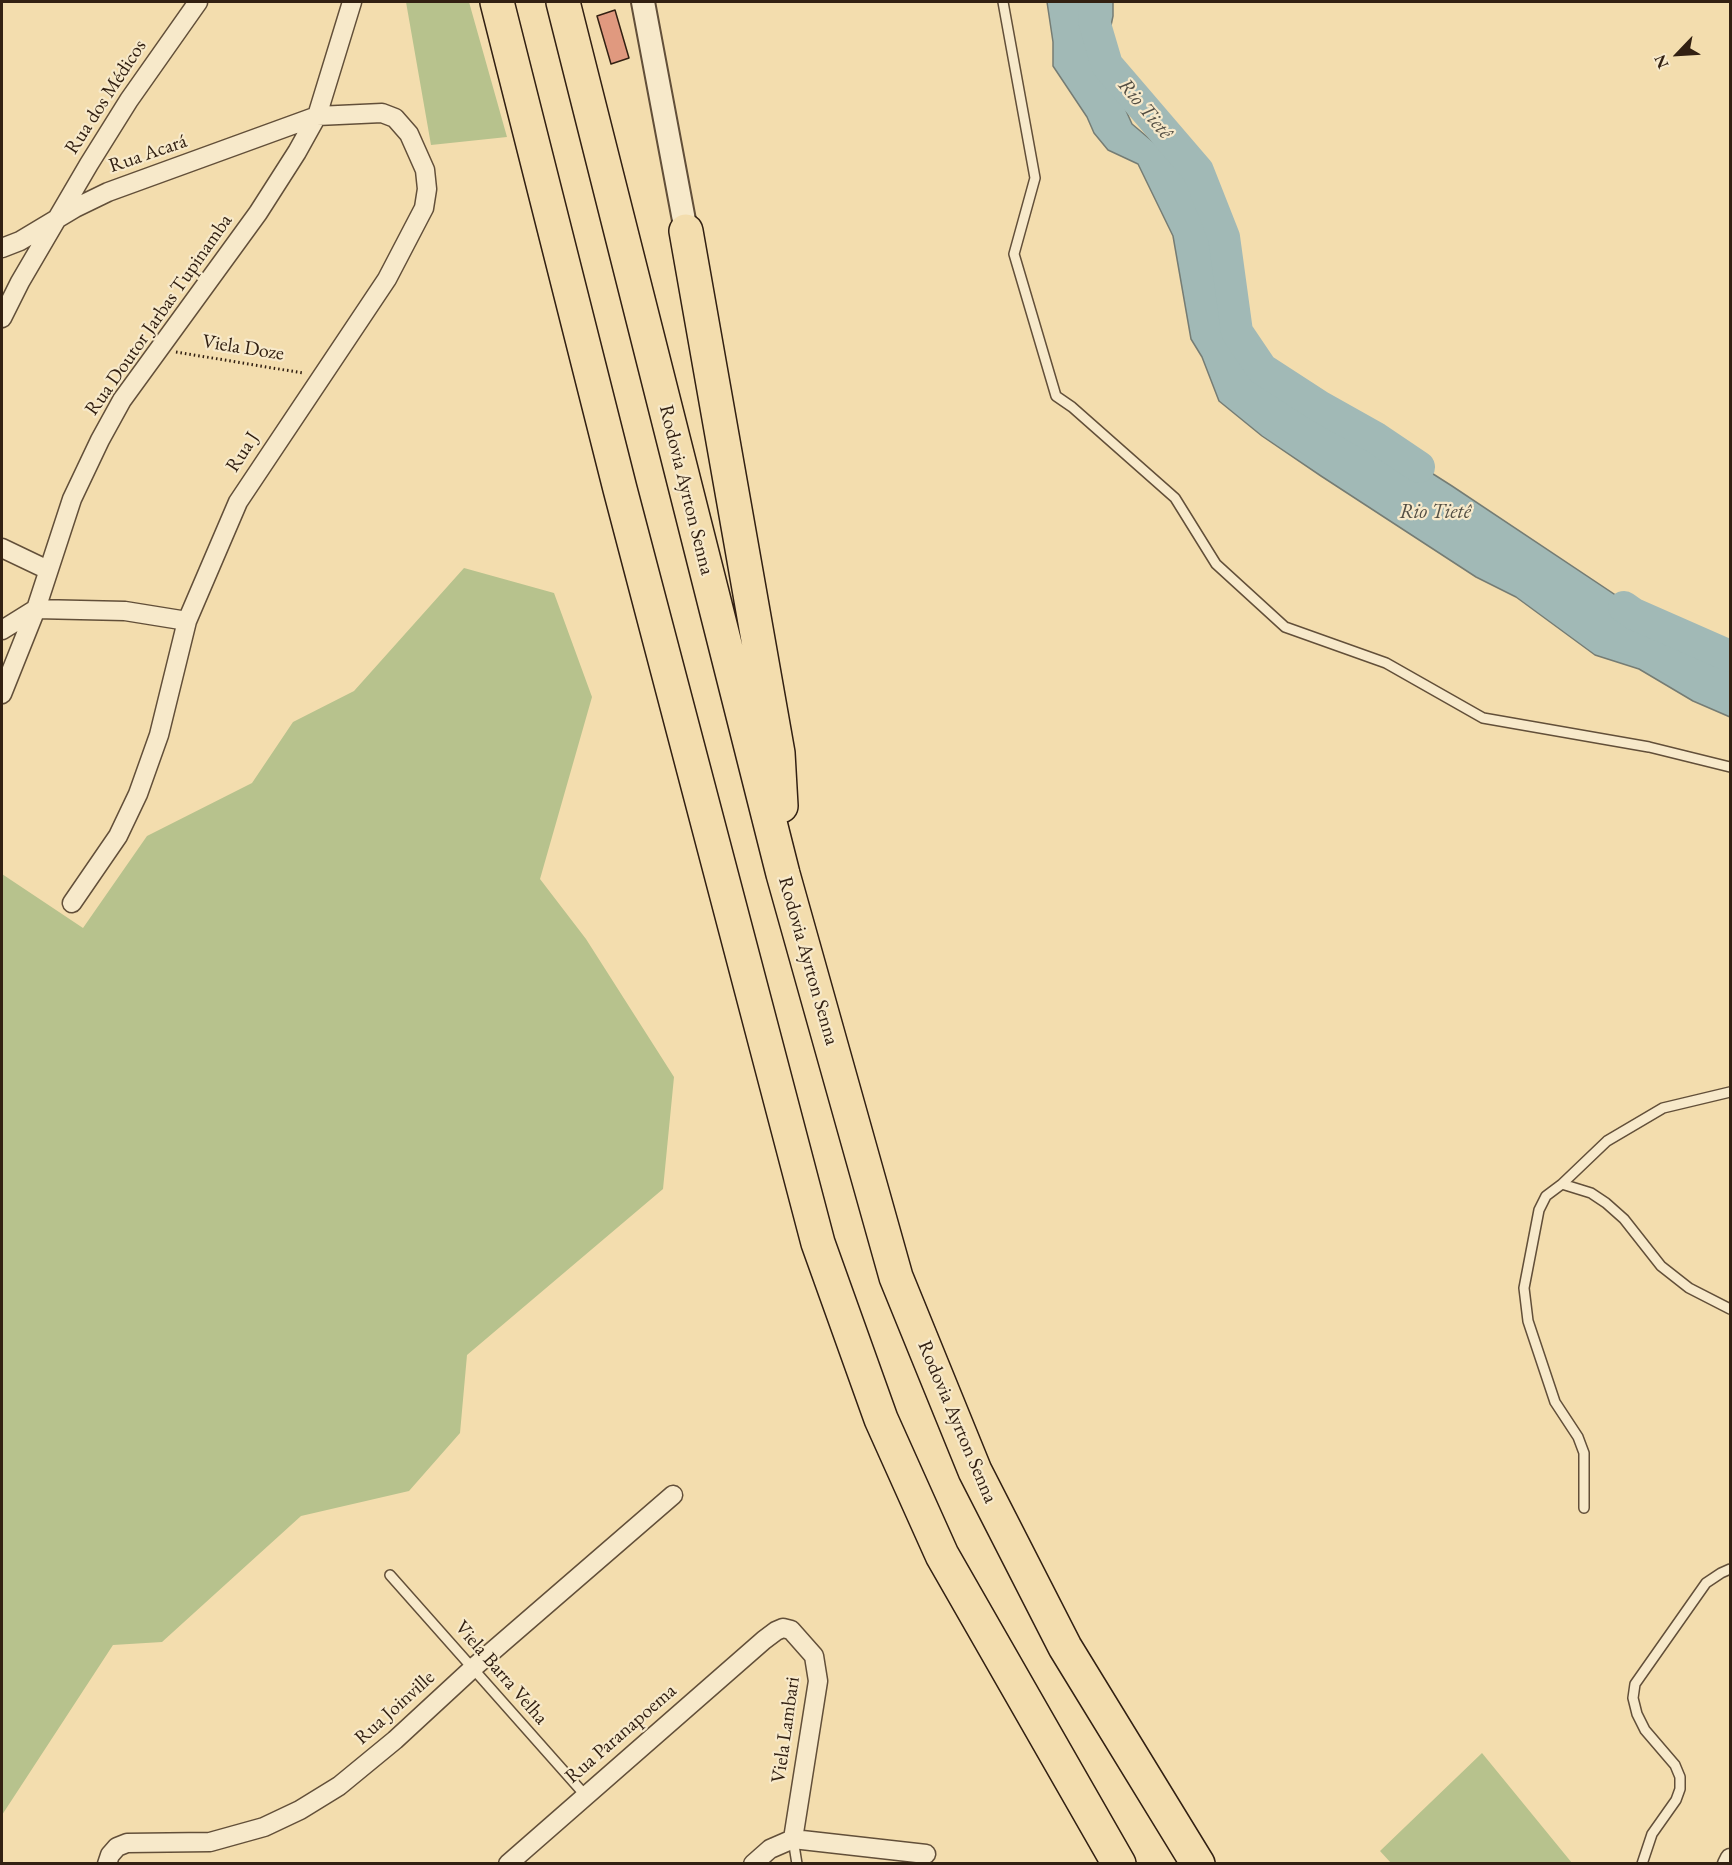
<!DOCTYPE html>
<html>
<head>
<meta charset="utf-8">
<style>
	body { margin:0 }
	#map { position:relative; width:1732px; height:1865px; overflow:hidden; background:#f3ddae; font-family:"EB Garamond",serif }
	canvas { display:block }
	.frame { position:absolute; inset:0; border:3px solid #322012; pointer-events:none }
	.north { position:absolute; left:1648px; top:24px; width:60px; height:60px; -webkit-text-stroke:4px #f7e9ca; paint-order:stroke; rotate:245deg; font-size:16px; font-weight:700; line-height:24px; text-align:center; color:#322012 }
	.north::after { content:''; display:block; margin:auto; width:21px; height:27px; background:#322012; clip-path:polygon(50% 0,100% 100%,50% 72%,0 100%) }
</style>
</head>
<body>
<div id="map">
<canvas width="1732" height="1865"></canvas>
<div class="frame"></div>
<div class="north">N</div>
</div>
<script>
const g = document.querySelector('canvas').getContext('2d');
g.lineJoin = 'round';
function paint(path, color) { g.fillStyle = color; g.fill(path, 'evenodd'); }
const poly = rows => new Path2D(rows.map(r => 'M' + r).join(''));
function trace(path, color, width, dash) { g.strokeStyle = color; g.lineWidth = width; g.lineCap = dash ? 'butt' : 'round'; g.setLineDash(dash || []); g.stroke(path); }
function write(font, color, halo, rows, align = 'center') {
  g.font = font + ' "EB Garamond",serif'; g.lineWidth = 4.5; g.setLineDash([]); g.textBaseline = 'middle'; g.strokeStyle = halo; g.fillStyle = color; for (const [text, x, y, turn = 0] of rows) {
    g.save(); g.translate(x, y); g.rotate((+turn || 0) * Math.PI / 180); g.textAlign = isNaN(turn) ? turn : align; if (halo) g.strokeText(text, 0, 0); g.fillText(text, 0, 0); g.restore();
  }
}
paint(poly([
	[406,2,469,2,507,137,431,145],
	[464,568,554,593,592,697,540,879,586,939,674,1077,663,1189,467,1355,460,1433,409,1491,301,1516,162,1642,113,1645,2,1815,2,874,83,928,147,836,252,783,293,722,354,691],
	[1482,1753,1572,1863,1391,1863,1380,1851]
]), '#b7c28d');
const water = poly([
	[1047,2,1113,2,1113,16,1109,35,1109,52,1116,88,1132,124,1197,179,1219,208,1230,240,1233,294,1226,326,1277,385,1308,408,1352,433,1386,444,1452,486,1686,642,1730,659,1730,717,1693,701,1639,669,1595,655,1516,597,1476,577,1321,476,1262,436,1219,401,1202,357,1191,339,1173,236,1138,164,1108,150,1094,133,1087,117,1053,66,1053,42,1047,2]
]);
paint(water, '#a1b9b6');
trace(water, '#757c74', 1.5);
trace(poly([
	[1095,2,1094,21,1107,65,1198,171,1224,237,1237,332,1262,369,1319,406,1376,438,1419,467],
	[1624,607,1634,614,1730,656]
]), '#a1b9b6', 32);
const building = poly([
	[615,10,629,58,611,64,597,16,615,10]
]);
paint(building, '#e0997f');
trace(building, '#322012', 1.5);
const service = poly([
	[1003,2,1035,178,1014,254,1056,396,1072,407,1175,498,1216,564,1285,627,1386,663,1483,718,1649,747,1730,767],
	[1562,1184,1607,1141,1663,1108,1730,1092],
	[1584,1508,1584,1453,1578,1437,1555,1402,1528,1321,1524,1288,1539,1210,1546,1196,1562,1184,1591,1193,1606,1203,1624,1219,1661,1266,1689,1288,1730,1309],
	[390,1575,585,1795],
	[793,1839,797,1864],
	[1642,1864,1652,1834,1676,1800,1680,1789,1680,1777,1675,1765,1645,1730,1637,1714,1633,1698,1635,1684,1706,1583,1721,1573,1730,1569]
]);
const minor = poly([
	[2,248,20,241,75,208,108,192,317,116,382,113,395,118,409,134,425,170,427,189,424,208,387,279,238,502,187,621,159,735,138,794,118,836,72,903],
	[2,318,20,282,89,164,129,100,198,2],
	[2,548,48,570],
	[36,609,125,611,187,621],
	[2,630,36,609],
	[2,694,36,609,72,499,100,440,122,400,258,213,297,152,317,116,352,2],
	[107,1864,110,1855,117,1847,127,1843,210,1842,264,1827,300,1810,339,1786,395,1740,473,1668,673,1495],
	[508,1864,764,1640,776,1631,783,1628,791,1630,814,1656,818,1681,793,1839],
	[753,1864,770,1849,793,1839,926,1854],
	[1727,1864,1730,1858]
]);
const tertiary = poly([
	[643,2,686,231]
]);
const motorway = poly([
	[497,2,620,489,818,1243,881,1419,942,1555,1119,1864],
	[563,2,783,874,896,1277,975,1471,1065,1647,1198,1864],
	[686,231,778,753,781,806]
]);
trace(service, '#624f39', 12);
trace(minor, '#624f39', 21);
trace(tertiary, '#624f39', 26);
trace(motorway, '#322012', 36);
trace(poly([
	[176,352,303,373]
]), '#322012', 3, [1.5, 3]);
trace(service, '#f7e9ca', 9);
trace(minor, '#f7e9ca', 18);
trace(tertiary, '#f7e9ca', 22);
trace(motorway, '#f3ddae', 33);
write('20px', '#322012', '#f7e9ca', [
	["Rua dos Médicos",106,97,-57],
	["Rua Acará",148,154,-19],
	["Rua Doutor Jarbas Tupinamba",159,315,-55],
	["Viela Doze",243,348,9],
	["Rua J",243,452,-57],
	["Rodovia Ayrton Senna",686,490,76],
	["Rodovia Ayrton Senna",808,961,74],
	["Rodovia Ayrton Senna",957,1422,67],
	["Viela Barra Velha",501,1673,49],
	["Rua Joinville",395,1708,-42],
	["Viela Lambari",786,1730,-82],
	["Rua Paranapoema",621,1734,-41]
]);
write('italic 21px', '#534e43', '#f7e9ca', [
	["Rio Tietê",1145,109,50],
	["Rio Tietê",1435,512]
]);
</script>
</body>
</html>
